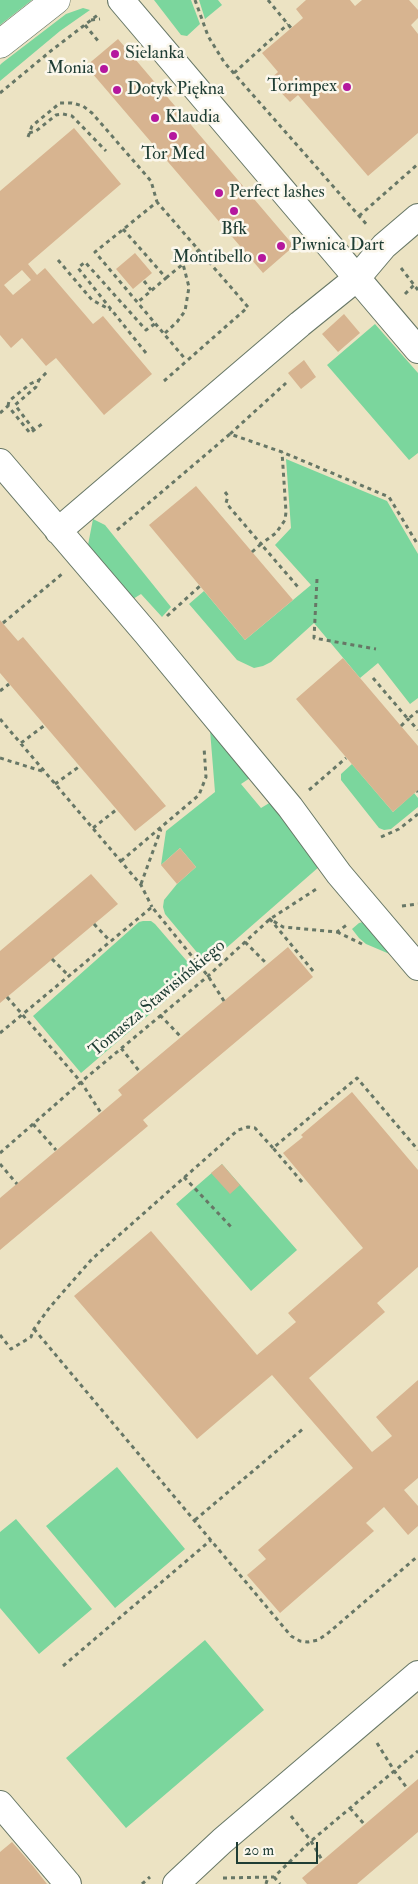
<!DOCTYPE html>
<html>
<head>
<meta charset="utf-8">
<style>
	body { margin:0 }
	#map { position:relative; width:418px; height:1884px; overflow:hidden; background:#ece3c3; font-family:"IM FELL Double Pica",serif }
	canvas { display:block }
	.scale { position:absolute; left:236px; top:1842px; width:82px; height:22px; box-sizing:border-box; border:2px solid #1f3d34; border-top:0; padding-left:6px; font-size:15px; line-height:18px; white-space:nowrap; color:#1f3d34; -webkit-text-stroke:4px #fbf7ec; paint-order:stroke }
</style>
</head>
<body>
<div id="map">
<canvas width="418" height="1884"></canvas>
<div class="scale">20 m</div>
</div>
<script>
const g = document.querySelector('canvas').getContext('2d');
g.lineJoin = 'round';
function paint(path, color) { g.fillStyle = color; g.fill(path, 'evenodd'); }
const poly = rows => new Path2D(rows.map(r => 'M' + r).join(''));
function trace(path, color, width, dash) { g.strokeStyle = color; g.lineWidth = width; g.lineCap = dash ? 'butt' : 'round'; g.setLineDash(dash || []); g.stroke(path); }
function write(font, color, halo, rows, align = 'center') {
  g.font = font + ' "IM FELL Double Pica",serif'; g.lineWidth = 5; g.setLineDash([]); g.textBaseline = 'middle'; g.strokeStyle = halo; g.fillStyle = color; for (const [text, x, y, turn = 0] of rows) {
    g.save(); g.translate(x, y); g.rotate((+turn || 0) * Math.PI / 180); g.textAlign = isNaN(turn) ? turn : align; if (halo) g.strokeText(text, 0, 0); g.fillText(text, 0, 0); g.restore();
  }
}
paint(poly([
	[0,0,32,0,0,25],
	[154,0,191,0,200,24,187,36,181,35],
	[199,0,218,0,222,5,205,19],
	[83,8,90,10,60,31,0,81,0,65,2,63,66,14],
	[375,324,418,373,418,453,409,460,327,365],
	[286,459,387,501,418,554,418,698,410,704,378,663,360,678,314,623,271,662,263,666,254,668,237,660,189,604,204,591,245,640,311,585,275,545,291,528],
	[93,519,105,525,171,607,162,617,141,594,133,599,88,545],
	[210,730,250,778,241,784,261,808,271,802,320,866,216,957,208,959,200,956,165,914,163,907,164,900,177,884,196,867,180,848,161,865,166,831,215,792],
	[352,764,393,812,414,793,418,798,418,807,391,829,384,830,379,828,341,780,341,774],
	[143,921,151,921,155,924,192,967,193,977,81,1073,33,1016,139,922],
	[363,922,392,955,366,944,359,938,352,929,359,923],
	[222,1164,297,1250,251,1291,176,1204],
	[117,1467,185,1549,115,1608,46,1526],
	[16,1519,92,1609,39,1654,0,1608,0,1532],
	[205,1640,264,1710,126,1828,66,1758]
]), '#7bd69d');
paint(poly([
	[306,0,350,0,355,6,362,0,409,0,418,10,418,18,411,25,418,34,418,133,368,176,298,95,290,102,269,80,278,72,262,53,303,18,296,9],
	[118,39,294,246,263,273,86,66],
	[74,128,121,184,28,264,37,275,45,268,93,324,103,316,152,374,104,415,56,358,46,366,22,338,11,348,0,335,0,191],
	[22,270,31,280,13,295,4,285],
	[135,253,152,273,133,289,116,269],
	[344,314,360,333,338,352,322,334],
	[304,360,316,377,301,389,288,373],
	[196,486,293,600,245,640,149,525],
	[0,620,18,641,23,637,166,806,135,831,0,673],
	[343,658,418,746,418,790,393,812,296,699],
	[180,848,196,867,177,884,161,865],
	[91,874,118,904,0,1003,0,951],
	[288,947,313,977,143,1120,148,1126,0,1250,0,1198,122,1095,118,1090],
	[352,1092,418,1170,418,1267,377,1303,385,1312,309,1378,372,1452,392,1436,376,1417,418,1380,418,1478,404,1490,418,1506,418,1526,408,1535,384,1507,366,1523,374,1531,280,1613,247,1575,266,1559,258,1550,353,1468,272,1375,197,1439,74,1296,151,1231,257,1355,296,1322,288,1313,363,1248,283,1153,303,1137,301,1135],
	[222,1164,240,1185,230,1194,211,1173],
	[418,1779,418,1832,357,1884,307,1884,302,1878],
	[12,1842,33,1866,47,1884,0,1884,0,1852]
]), '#d7b490');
const street = poly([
	[121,0,418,350],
	[0,462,146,633,290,807,339,874,418,967],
	[58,531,300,324,357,278,384,246,418,217],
	[0,1804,68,1884],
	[176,1884,222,1841,418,1674]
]);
const secondary = poly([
	[0,44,56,0]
]);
trace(street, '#677766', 28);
trace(secondary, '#677766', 29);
trace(poly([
	[195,0,208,36,224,62,368,226],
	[268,0,291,28],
	[91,20,100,19],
	[85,25,99,42],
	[234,73,288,24],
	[0,93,52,50,99,14],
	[29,133,36,131,56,115,63,114,72,116,106,151],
	[28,137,32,126,60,103,72,103,83,106,92,113,151,181,157,202],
	[359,216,418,164],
	[123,229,166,278,138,302],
	[58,260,92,300,111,310],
	[401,268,418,290],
	[166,278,183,264],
	[144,281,151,290],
	[405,294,414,285],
	[165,333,177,322,185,311,189,287,183,264,200,249],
	[146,353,78,268,85,262,146,330,156,323],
	[164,381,248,307,157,202,95,252,186,360],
	[8,406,9,401,30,384,39,380,47,372],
	[0,413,8,406,30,433,42,424],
	[34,430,15,405,36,387,39,380],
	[230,434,286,383],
	[225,492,228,496,226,503,261,544,276,533,285,520,286,512,282,452],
	[117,530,230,434,282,452,389,497,418,545],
	[252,552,261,544,298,587],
	[317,579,314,638,376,649],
	[167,616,200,586],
	[3,623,62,574],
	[373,678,408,719,418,711],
	[0,691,9,684],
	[0,719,141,885,152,907],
	[401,726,408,719,418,730],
	[21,743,45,725],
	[0,758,45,772],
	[55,784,80,766],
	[309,790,346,758],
	[417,791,418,792],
	[93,828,116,810],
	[381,837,399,829,418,814],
	[121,861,199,795,206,777,204,747],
	[141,884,161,829],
	[402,906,418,904],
	[94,924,110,941],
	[337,932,362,944],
	[245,942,267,964],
	[52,959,69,976],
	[313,971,270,919,283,927,337,932,348,924],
	[7,997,81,1082,101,1113],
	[160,1015,181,1037],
	[0,1033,152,907,208,976,224,1001],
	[121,1048,140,1072],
	[33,1124,56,1150],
	[0,1153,81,1082,208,976,270,919,318,888],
	[0,1164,17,1184],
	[184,1177,233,1229],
	[302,1182,273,1148,357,1078,418,1150],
	[34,1329,291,1636,300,1641,308,1642,318,1640,327,1634,418,1556],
	[0,1335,11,1349,31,1337,34,1329,50,1307,92,1259,238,1130,248,1127,255,1128,273,1148],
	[195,1520,304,1428],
	[63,1666,211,1540],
	[377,1743,395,1772,407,1788],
	[350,1808,364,1824],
	[291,1816,311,1841,322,1860],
	[274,1877,280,1884],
	[223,1878,274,1877,311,1841,418,1751],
	[142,1884,150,1877],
	[266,1884,268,1877]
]), '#677766', 3, [4, 4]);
trace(street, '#fff', 26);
trace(secondary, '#fff', 28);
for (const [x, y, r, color] of [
	[115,54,5,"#b5179e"],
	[104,69,5,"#b5179e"],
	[347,87,5,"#b5179e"],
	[117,90,5,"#b5179e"],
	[155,118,5,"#b5179e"],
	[173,136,5,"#b5179e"],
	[219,193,5,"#b5179e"],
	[234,211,5,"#b5179e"],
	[281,246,5,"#b5179e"],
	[262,258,5,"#b5179e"]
]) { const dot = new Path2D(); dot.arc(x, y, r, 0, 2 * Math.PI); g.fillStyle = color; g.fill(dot); trace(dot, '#fbf7ec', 2); }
write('18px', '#1f3d34', '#fbf7ec', [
	["Sielanka",125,54],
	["Monia",94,69,"right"],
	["Torimpex",337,87,"right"],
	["Dotyk Piękna",127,90],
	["Klaudia",165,118],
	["Tor Med",173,155,"center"],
	["Perfect lashes",229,193],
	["Bfk",234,230,"center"],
	["Piwnica Dart",291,246],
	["Montibello",252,258,"right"]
], 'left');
write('18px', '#1f3d34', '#fbf7ec', [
	["Tomasza Stawisińskiego",158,999,-40]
]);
</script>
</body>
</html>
